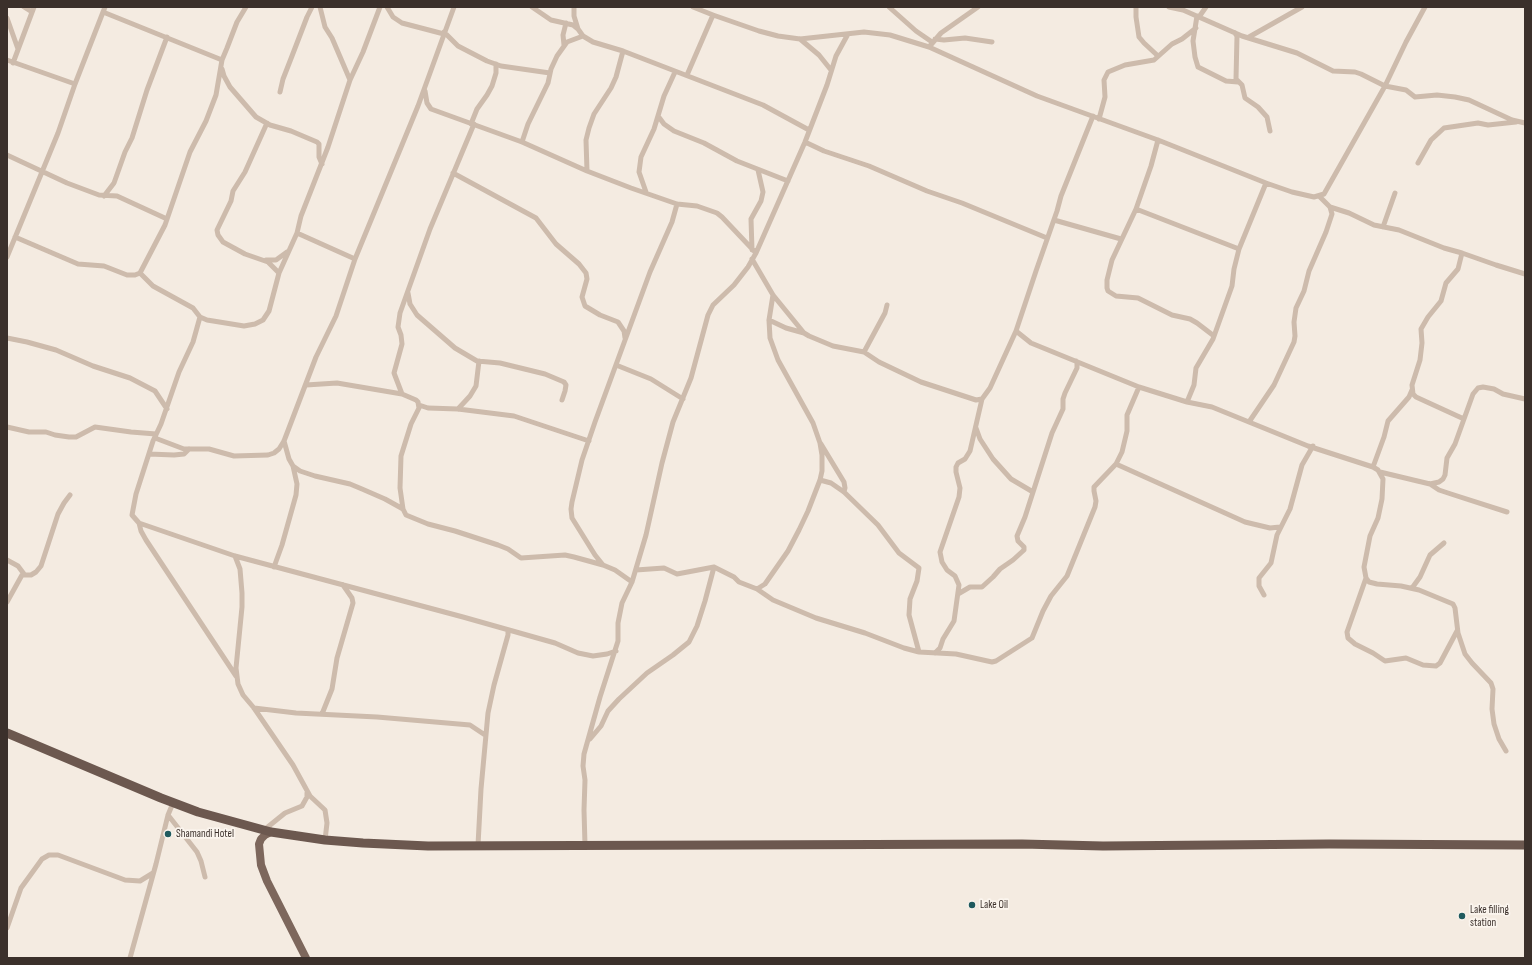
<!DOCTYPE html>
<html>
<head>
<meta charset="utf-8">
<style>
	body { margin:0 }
	#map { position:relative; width:1532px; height:965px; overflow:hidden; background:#f4ebe1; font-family:"Sofia Sans Condensed",sans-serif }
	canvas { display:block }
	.frame { position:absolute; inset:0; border:8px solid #3b302b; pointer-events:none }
</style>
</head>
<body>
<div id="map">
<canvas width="1532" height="965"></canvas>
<div class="frame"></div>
</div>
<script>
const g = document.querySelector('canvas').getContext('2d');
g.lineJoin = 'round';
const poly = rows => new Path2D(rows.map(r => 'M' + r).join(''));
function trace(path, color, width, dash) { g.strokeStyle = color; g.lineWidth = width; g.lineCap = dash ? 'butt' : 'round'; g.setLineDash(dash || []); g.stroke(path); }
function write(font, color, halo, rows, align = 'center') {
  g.font = font + ' "Sofia Sans Condensed",sans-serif'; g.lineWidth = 3.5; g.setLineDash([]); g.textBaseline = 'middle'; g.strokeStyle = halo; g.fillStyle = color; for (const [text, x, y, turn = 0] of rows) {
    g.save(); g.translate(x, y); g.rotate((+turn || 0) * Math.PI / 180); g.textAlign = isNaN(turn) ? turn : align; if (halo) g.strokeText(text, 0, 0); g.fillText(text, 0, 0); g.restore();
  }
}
trace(poly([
	[24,7,32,12],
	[320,7,325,27,332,38,350,80],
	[387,7,393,17,402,23,444,34],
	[532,7,551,20,573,25,578,29,583,36,593,42,623,51,763,105,809,130],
	[574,7,574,16,578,29],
	[693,7,713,15,759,31,778,36,800,39,864,32,890,35,929,47,1037,96,1158,140,1266,183,1292,192,1314,197,1324,194,1385,86,1406,42,1425,7],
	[889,7,916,31,932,42],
	[1136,7,1136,17,1139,37,1144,43,1158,56],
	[1169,7,1183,10,1242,36,1297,53,1333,71,1355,72,1361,74,1385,86,1406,90,1415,97,1437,95,1455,97,1469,100,1512,120,1525,123],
	[103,12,222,60],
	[1197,16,1193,41,1195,57,1198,67,1226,81,1238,82],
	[1199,17,1206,7],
	[7,18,18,49],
	[444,32,458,46,487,61,501,66,550,73],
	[1235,33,1237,36,1236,79,1242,85,1245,98,1258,107,1267,117,1270,131],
	[1249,37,1302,7],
	[800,39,819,55,831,70],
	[935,39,944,40,965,38,992,42],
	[564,45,563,35,566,23],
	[929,47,941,33,978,7],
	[7,60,75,84],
	[13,63,34,7],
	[222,69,224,76,230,87,256,117,270,125,291,131,317,142,319,144,319,157,322,164],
	[687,75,713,15],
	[425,91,427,103,431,109,522,142,587,171,631,188,677,204,697,206,717,213,722,217,756,253],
	[280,92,283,79,292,56,307,17,312,7],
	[658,116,664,124,674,131,704,143,737,161,788,181],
	[1099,119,1105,97,1104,80,1108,72,1125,65,1154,60,1172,44,1182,39,1196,28],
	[267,123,245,172,233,191,231,201,217,230,218,235,223,242,245,254,268,262,279,273],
	[471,124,477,109,487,95,492,86,496,73,496,64],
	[1158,140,1151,166,1136,209,1112,260,1107,280,1107,288,1108,291,1116,296,1138,298,1172,315,1190,319,1197,323,1214,336],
	[522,142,528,124,548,83,551,69,557,56,567,42,583,36],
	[805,142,824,151,869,166,927,191,962,203,1047,238],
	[7,155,67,183,99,195,117,196,167,219],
	[1418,163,1431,140,1444,128,1478,123,1488,125,1516,122],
	[587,171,586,140,589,128,594,114,611,88,616,77,623,51],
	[453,173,536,218,556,244,579,264,586,273,587,279,582,297,585,306,600,315,618,322,624,331,625,338],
	[646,192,639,172,641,157,654,129,664,96,675,72],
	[104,196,114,183,125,152,132,138,147,90,167,37],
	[1330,207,1349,213,1374,225,1399,230,1444,248,1462,253,1496,265,1525,274],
	[1136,209,1239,249],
	[1054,220,1121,239],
	[1383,227,1395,193],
	[297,233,355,259],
	[15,237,78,264,104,266,127,275,135,275,140,273,165,225,190,152,206,121,216,95,222,60,227,48,237,22,246,7],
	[752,250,751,219,761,201,763,192,758,170],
	[1462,253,1458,269,1446,283,1441,301,1428,317,1421,329,1422,343,1420,360,1412,385,1413,394,1416,397,1464,419],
	[7,257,58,133,75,84,105,7],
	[752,259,773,295,804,333,809,336,833,346,864,352,879,362,921,382,976,400,982,399,990,388,1016,331,1036,271,1057,211,1061,196,1093,116],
	[266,260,276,260,287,252],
	[140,273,153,286,193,308,200,317,207,320,244,326,255,324,263,320,269,311,279,273,297,233,301,216,328,147,350,80,363,52,380,7],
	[408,293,410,304,417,315,455,348,477,361,500,363,545,374,564,382,566,385,565,391,562,400],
	[200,317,193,342,179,372,161,424,153,441,136,494,132,515,139,523,235,556,463,617,555,643,578,653,593,656,607,654,616,651],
	[769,320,786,328,804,333],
	[1016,331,1031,343,1139,387,1187,402,1212,407,1308,446,1373,467,1378,470,1383,479,1382,499,1378,518,1370,536,1364,567,1366,578,1369,582,1377,584,1401,586,1419,590,1453,604,1455,608,1458,633,1465,654,1472,663,1491,683,1493,689,1492,709,1494,724,1499,739,1506,751],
	[7,338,27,342,56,350,93,366,130,378,155,391,167,409],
	[864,352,885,313,887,305],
	[616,365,651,379,683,399],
	[306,385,337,383,402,394,416,400,418,402,419,408,411,424,401,456,400,488,403,509],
	[402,394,394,373,402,344,401,335,398,327,400,313,430,229,474,124],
	[1187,402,1194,385,1196,368,1213,339,1232,286,1234,269,1239,249,1266,183],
	[419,405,428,408,458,409,514,416,589,441],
	[458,409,470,396,476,386,479,361],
	[1249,422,1274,385,1294,342,1295,336,1294,322,1296,308,1304,291,1309,271,1326,232,1332,214,1330,207,1319,196],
	[7,427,29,432,46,432,55,435,69,437,76,437,95,427,131,432,156,434],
	[976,428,980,439,993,459,1011,479,1033,492],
	[155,438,184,449,209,449,234,456,268,455,274,453,279,449,284,441,316,357,336,316,355,259,418,106,454,7],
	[284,441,289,459,293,466,300,471,315,476,350,484,362,489,385,499,403,509,406,515,428,524,455,531,498,545,508,549,521,558,565,555,574,557,603,565],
	[821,444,844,482,845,488,844,492],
	[149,454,174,455,184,454,189,449],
	[1116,464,1245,522,1270,528,1280,527],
	[1373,467,1384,437,1388,421,1409,397,1412,390],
	[1380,472,1430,484,1439,482,1443,479,1445,475,1447,458,1455,444,1473,394,1478,388,1483,387,1494,389,1503,394,1525,399],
	[820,480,831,483,844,492,878,525,899,553,919,568,917,581,910,599,909,615,919,652],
	[1430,484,1439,490,1451,494,1507,512],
	[139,523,141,531,146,540,236,676],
	[235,556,240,569,242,593,242,607,236,668,238,684,243,695,254,708,293,765,310,796,325,810,327,823,325,840],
	[7,560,18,566,24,574],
	[274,567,282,545,296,495,297,484,293,466],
	[636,570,664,568,677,574,714,567,734,577,739,582,757,589,765,584,788,551,799,530,808,511,820,480,822,471,822,455,820,443,813,423,778,360,770,338,769,320,773,295],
	[1366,578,1347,632,1348,638,1355,644,1373,653,1385,661,1406,658,1423,665,1436,666,1440,663,1457,631],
	[632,582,615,570,603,565,595,555,572,518,571,509,572,502,582,460,595,422,650,272,672,222,677,204],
	[1412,588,1420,577,1430,555,1444,543],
	[757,589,773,600,816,618,865,633,904,648,919,652,956,654,992,662,996,661,1032,638,1043,611,1051,596,1067,576,1095,507,1096,501,1094,491,1094,487,1116,464,1122,452,1127,431,1127,415,1139,387],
	[958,594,970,587,982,587,993,577,1000,569,1013,560,1024,550,1024,547,1018,541,1017,536,1025,517,1052,433,1063,409,1063,399,1065,393,1077,368,1077,363,1076,361],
	[1264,595,1259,586,1259,578,1271,563,1277,535,1290,509,1302,465,1313,446],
	[7,602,22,575,31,575,36,572,41,566,58,514,64,503,70,495],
	[935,653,940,648,943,639,954,621,959,585,955,576,947,570,942,562,940,552,959,497,960,488,956,472,956,467,958,463,965,459,970,451,982,399],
	[254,708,296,713,377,717,470,725,485,735],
	[322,714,332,689,337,658,353,603,352,598,343,585],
	[590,739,601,726,608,711,619,699,647,673,673,655,689,642,697,626,705,601,714,567],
	[168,815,197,852,201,861,205,877],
	[264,830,285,813,302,806,307,797,307,793],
	[478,845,481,789,488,713,494,685,508,635,508,630],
	[585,845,584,810,585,780,583,766,584,754,600,697,618,641,618,623,622,603,632,582,646,535,662,463,673,422,691,378,708,315,713,305,734,285,748,267,756,253,805,142,827,85,836,56,848,34],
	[7,928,21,888,42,859,49,855,58,855,125,880,140,881,153,873],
	[130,958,156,864,168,815,173,803]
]), '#cdbbac', 5);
trace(poly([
	[271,832,265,835,261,839,259,844,261,865,267,881,306,958]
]), '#7d675c', 8);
trace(poly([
	[7,733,161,798,198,812,271,832,325,840,363,843,428,846,1022,844,1103,846,1329,844,1525,845]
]), '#6c584f', 9);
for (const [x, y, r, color] of [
	[168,834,4,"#1f5a5e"],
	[972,905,4,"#1f5a5e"],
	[1462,916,4,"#1f5a5e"]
]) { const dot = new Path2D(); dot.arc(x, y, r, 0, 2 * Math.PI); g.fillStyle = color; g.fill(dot); trace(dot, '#fbf5ee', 1.5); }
write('11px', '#3b302b', '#fbf5ee', [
	["Shamandi Hotel",176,834],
	["Lake Oil",980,905],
	["Lake filling",1470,910],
	["station",1470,923]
], 'left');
</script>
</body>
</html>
